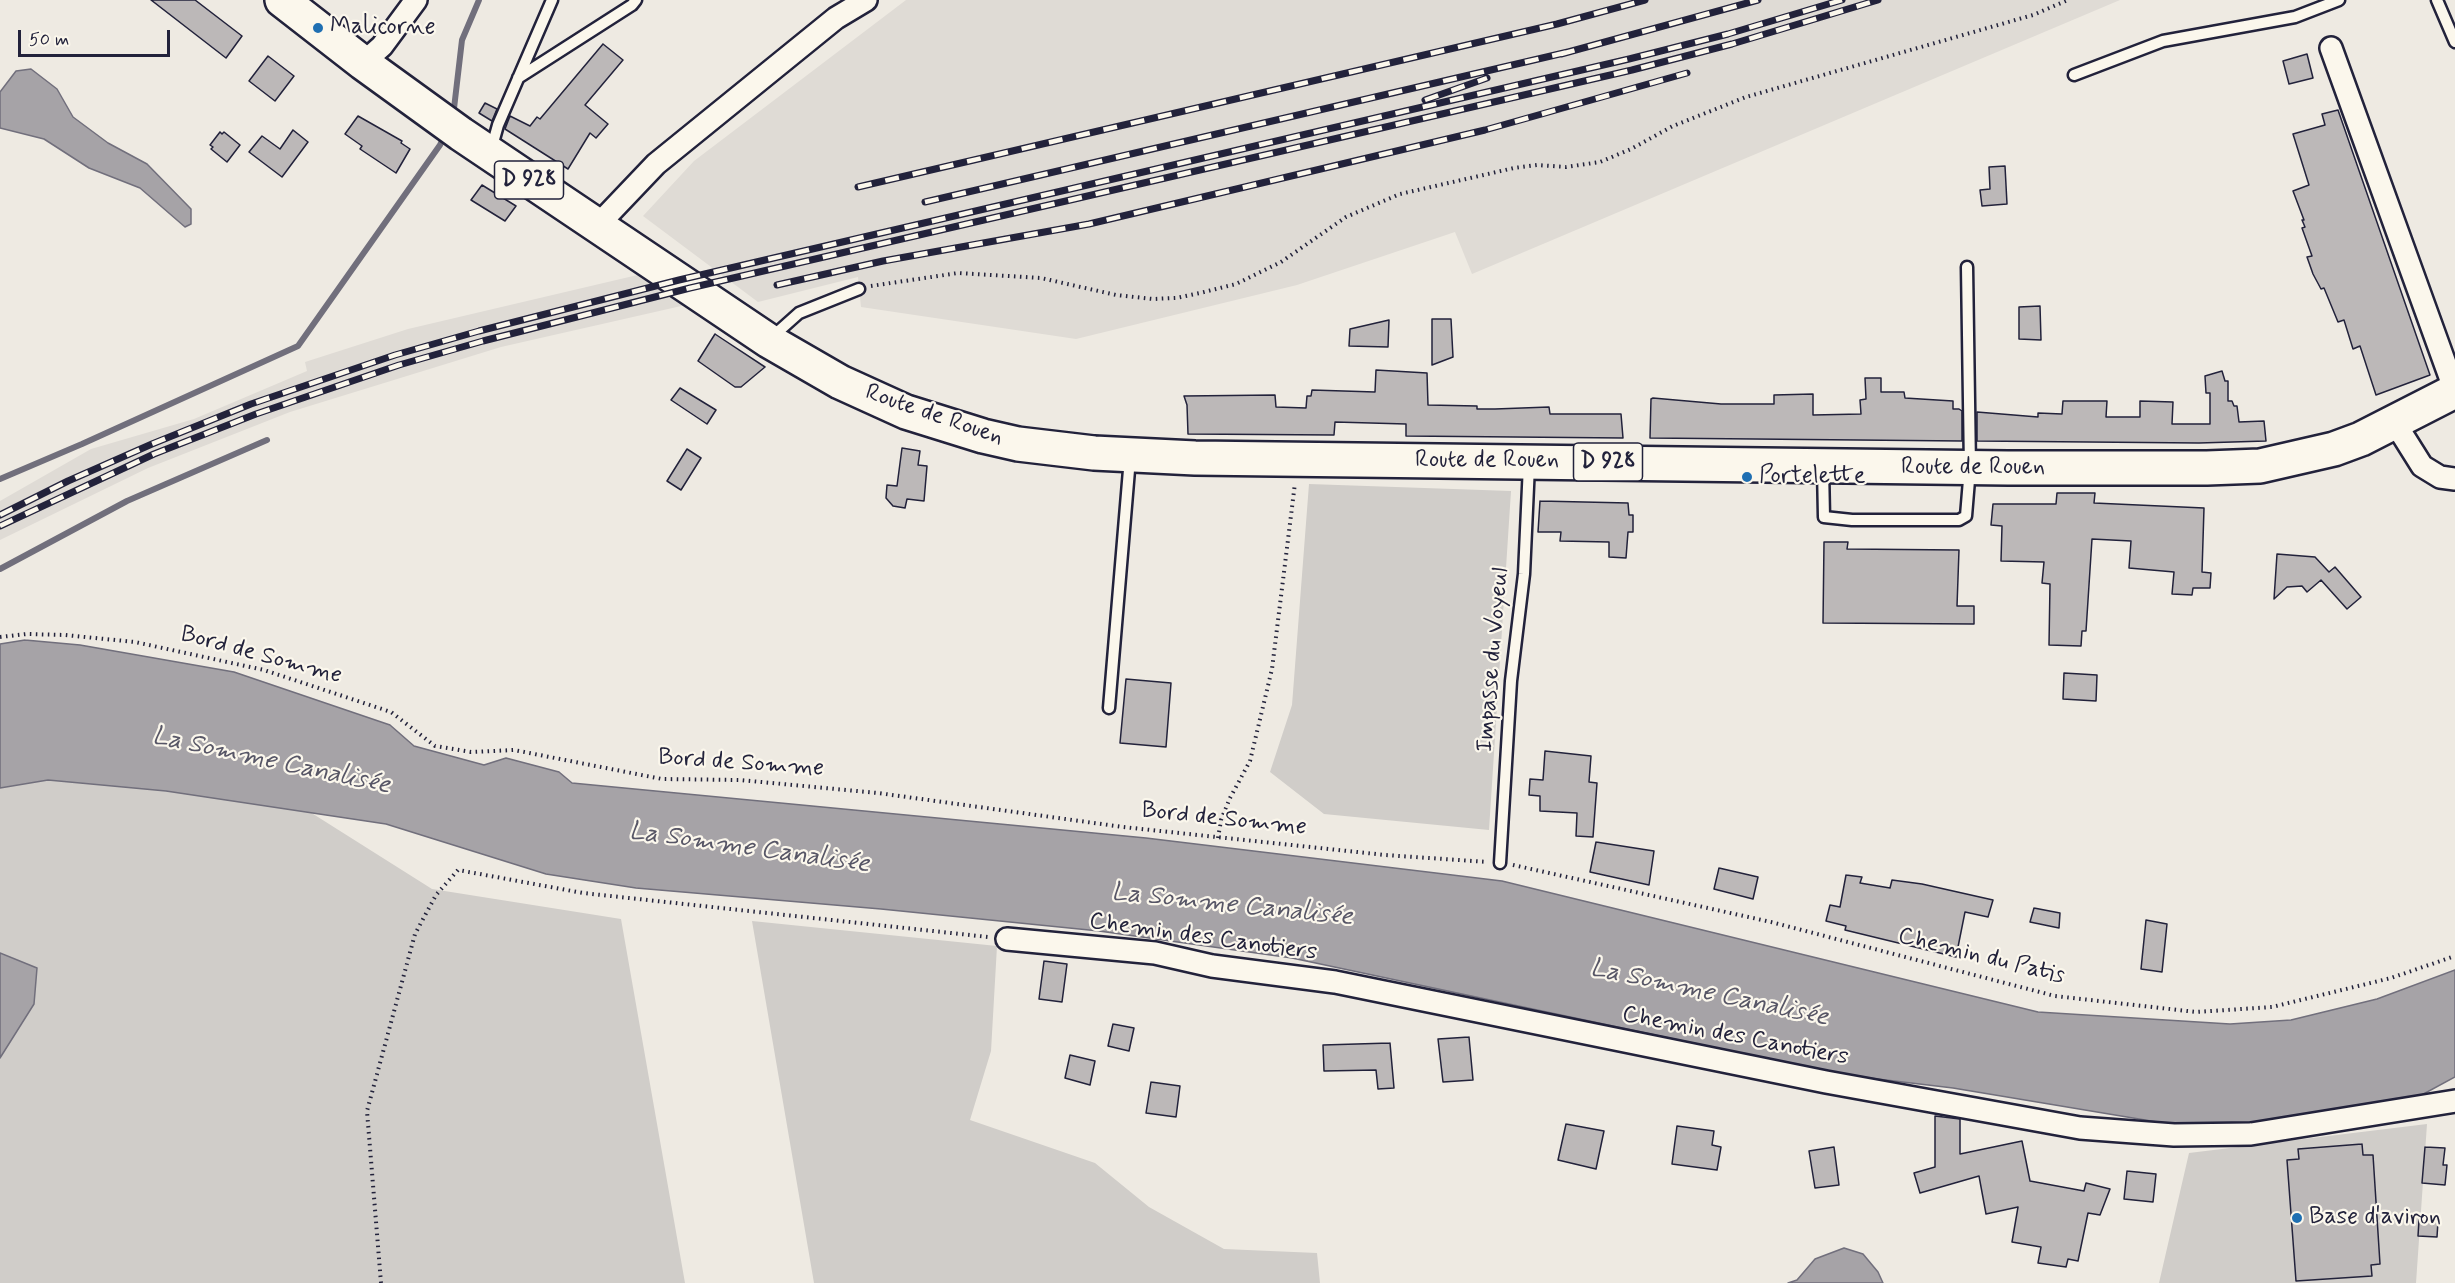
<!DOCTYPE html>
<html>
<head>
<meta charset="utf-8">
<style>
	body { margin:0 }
	#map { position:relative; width:2455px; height:1283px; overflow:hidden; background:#eeeae2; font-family:Mynerve,sans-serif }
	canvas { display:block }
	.scale { position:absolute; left:18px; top:30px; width:152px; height:27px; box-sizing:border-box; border:3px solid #22223b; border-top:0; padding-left:8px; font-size:18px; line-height:21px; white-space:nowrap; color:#22223b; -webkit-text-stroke:4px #fbf7ec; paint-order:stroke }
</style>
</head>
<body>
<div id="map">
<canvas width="2455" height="1283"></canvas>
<div class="scale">50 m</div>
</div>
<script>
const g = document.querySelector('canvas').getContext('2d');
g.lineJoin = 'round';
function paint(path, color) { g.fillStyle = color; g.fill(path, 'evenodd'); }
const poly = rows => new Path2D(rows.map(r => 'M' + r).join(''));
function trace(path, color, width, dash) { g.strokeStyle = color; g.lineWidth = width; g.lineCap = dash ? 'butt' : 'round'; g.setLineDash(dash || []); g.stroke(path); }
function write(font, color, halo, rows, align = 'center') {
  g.font = font + ' Mynerve,sans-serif'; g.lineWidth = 4.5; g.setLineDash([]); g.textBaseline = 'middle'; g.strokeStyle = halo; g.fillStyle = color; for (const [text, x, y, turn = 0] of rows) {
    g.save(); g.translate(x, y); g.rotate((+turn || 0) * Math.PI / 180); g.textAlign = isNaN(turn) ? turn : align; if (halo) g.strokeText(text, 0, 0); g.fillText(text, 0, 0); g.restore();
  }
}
paint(poly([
	[906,0,2120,0,1472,274,1455,232,1297,285,1076,339,861,307,858,277,758,302,643,216,694,161],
	[646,273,690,304,501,347,290,412,148,468,0,540,0,501,91,449,194,419,307,371,305,362,408,329]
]), '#dfdbd5');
paint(poly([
	[1309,484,1511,491,1489,830,1324,814,1270,772,1292,705],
	[48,780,166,791,310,812,432,889,621,919,685,1283,0,1283,0,788],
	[752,921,997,946,991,1051,970,1120,1095,1163,1149,1207,1224,1249,1317,1253,1320,1283,814,1283],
	[2427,1124,2416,1283,2159,1283,2189,1153]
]), '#d0cdc9');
const water = poly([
	[31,69,57,89,73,117,108,143,147,164,191,209,191,224,185,227,140,188,89,168,44,139,0,128,0,92,16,71,31,69],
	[25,640,80,645,234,672,390,725,414,746,484,765,506,758,559,772,572,783,1146,838,1502,881,2038,1012,2230,1024,2291,1020,2377,999,2455,970,2455,1077,2405,1104,2223,1128,2187,1127,1953,1088,1844,1075,1292,958,1099,931,881,909,636,888,546,874,386,824,166,791,48,780,0,788,0,644,25,640],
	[0,953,37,968,34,1004,0,1058,0,953],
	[1844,1248,1863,1254,1878,1272,1883,1283,1788,1283,1797,1280,1815,1259,1844,1248]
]);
paint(water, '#a6a3a7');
trace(water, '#716f7c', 1.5);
trace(poly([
	[453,117,462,40,479,0],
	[0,479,82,444,298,346,440,145,445,134],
	[0,569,127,501,267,440]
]), '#716f7c', 6);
const building = poly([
	[151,0,195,0,242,36,226,58,151,0],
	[603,44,623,60,585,105,608,124,596,138,590,133,568,169,505,129,510,116,530,126,537,117,540,119,603,44],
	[2307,54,2313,78,2289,84,2283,61,2307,54],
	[268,56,294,76,275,101,249,81,268,56],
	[485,103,497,109,492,121,479,113,485,103],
	[2338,110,2430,375,2376,395,2360,346,2353,349,2344,320,2338,322,2324,288,2321,289,2313,274,2307,257,2312,256,2302,228,2305,227,2302,220,2304,220,2293,191,2309,185,2293,134,2325,125,2322,114,2338,110],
	[358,116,402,141,401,143,410,149,396,173,360,149,362,146,345,134,358,116],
	[293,130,308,142,282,177,249,152,262,136,280,149,293,130],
	[220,132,222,134,224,132,240,145,227,162,211,149,213,147,210,145,220,132],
	[2005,166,2007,204,1982,206,1980,190,1990,189,1989,167,2005,166],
	[482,185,516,206,505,221,471,200,482,185],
	[2040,306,2041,340,2019,339,2019,307,2040,306],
	[1432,319,1451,319,1453,357,1432,365,1432,319],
	[1389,320,1388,347,1349,346,1350,329,1389,320],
	[715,334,721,338,765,367,741,387,735,387,698,361,715,334],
	[1376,370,1427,373,1428,405,1477,406,1477,409,1495,409,1549,407,1550,414,1621,414,1623,438,1406,436,1406,424,1335,422,1334,435,1188,434,1187,405,1184,396,1275,395,1276,407,1306,408,1307,396,1311,396,1312,390,1375,392,1376,370],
	[2222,371,2225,381,2228,381,2228,401,2232,401,2234,406,2237,406,2239,422,2264,421,2266,441,2199,443,1977,441,1977,412,2038,417,2038,413,2062,414,2063,401,2107,401,2106,417,2140,417,2140,401,2173,402,2172,424,2210,424,2210,393,2206,393,2205,376,2222,371],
	[1865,378,1881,378,1881,392,1904,392,1905,398,1953,401,1953,409,1959,409,1962,411,1962,441,1650,438,1651,399,1653,398,1721,404,1774,404,1774,395,1813,394,1813,415,1861,414,1860,400,1866,399,1865,378],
	[680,388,716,410,707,424,671,400,680,388],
	[902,448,920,451,918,465,927,466,924,501,907,499,905,508,893,506,886,498,887,485,897,486,902,448],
	[687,449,701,458,681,490,667,481,687,449],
	[2057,493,2095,493,2094,503,2204,508,2202,572,2211,573,2210,588,2193,588,2192,595,2172,594,2174,572,2129,568,2131,541,2092,539,2086,631,2082,631,2081,646,2049,645,2050,584,2042,583,2044,562,2001,561,2002,526,1991,525,1993,504,2056,504,2057,493],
	[1540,501,1628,503,1629,515,1633,515,1633,532,1628,532,1626,558,1609,557,1609,542,1560,541,1561,532,1538,532,1540,501],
	[1824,542,1848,542,1847,549,1959,550,1957,606,1974,606,1974,624,1823,623,1824,542],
	[2277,554,2315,557,2329,572,2335,567,2361,597,2347,609,2321,580,2307,592,2302,586,2287,587,2274,599,2277,554],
	[2064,673,2097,675,2096,701,2063,699,2064,673],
	[1126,679,1171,683,1166,747,1120,743,1126,679],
	[1545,751,1591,756,1589,782,1597,783,1593,837,1576,836,1577,813,1540,811,1540,796,1529,795,1530,779,1543,780,1545,751],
	[1596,842,1654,851,1649,885,1590,872,1596,842],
	[1719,868,1758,877,1753,899,1714,889,1719,868],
	[1846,875,1862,877,1860,883,1890,888,1892,880,1922,884,1993,900,1988,917,1965,912,1956,957,1845,930,1846,926,1826,921,1830,905,1840,907,1846,875],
	[2034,908,2060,913,2059,928,2030,922,2034,908],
	[2146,920,2167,924,2162,972,2141,969,2146,920],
	[1044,961,1067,964,1062,1002,1039,999,1044,961],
	[1113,1024,1134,1028,1129,1051,1108,1046,1113,1024],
	[1469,1037,1473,1080,1443,1082,1438,1039,1469,1037],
	[1390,1043,1394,1088,1378,1089,1376,1070,1324,1071,1323,1045,1390,1043],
	[1070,1055,1095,1061,1090,1085,1065,1078,1070,1055],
	[1151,1082,1180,1086,1176,1117,1146,1113,1151,1082],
	[1935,1116,1960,1119,1960,1154,2022,1141,2030,1181,2084,1191,2086,1183,2110,1189,2100,1215,2088,1213,2078,1261,2068,1259,2066,1267,2038,1263,2041,1247,2012,1242,2018,1207,1986,1214,1979,1176,1920,1193,1914,1173,1935,1167,1935,1116],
	[1566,1124,1604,1131,1596,1169,1558,1160,1566,1124],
	[1677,1126,1714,1131,1712,1145,1721,1147,1717,1170,1672,1164,1677,1126],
	[2362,1144,2363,1155,2373,1155,2380,1264,2371,1265,2372,1276,2296,1281,2287,1160,2299,1159,2298,1149,2362,1144],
	[1834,1147,1839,1185,1815,1188,1809,1151,1834,1147],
	[2425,1147,2445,1148,2443,1165,2447,1165,2445,1185,2422,1183,2425,1147],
	[2127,1171,2156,1174,2153,1202,2124,1199,2127,1171],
	[2419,1220,2438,1221,2437,1237,2418,1236,2419,1220]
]);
paint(building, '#bcb8b8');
trace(building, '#22223b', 1.5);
const service = poly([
	[2437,0,2455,42],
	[2074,75,2163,41,2295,17,2339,0],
	[518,78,632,5,636,0],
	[491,150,498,125,552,0],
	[771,338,799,313,859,289],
	[1823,468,1824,517,1852,520,1959,520,1966,516,1970,468,1967,267],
	[1109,708,1130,458],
	[1500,863,1511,681,1524,574,1529,465]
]);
const minor = poly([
	[2331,48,2455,391],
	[363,63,382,46,416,0],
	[597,226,656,164,836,18,866,0],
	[2395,423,2422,466,2440,477,2455,479],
	[1007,939,1155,953,1212,966,1335,982,1826,1082,2080,1128,2174,1135,2251,1134,2455,1101]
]);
const primary = poly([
	[282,0,363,63,461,134,769,341,840,382,906,412,983,436,1018,444,1094,453,1195,458,2008,468,2207,468,2260,466,2334,449,2361,439,2455,391]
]);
trace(service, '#22223b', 15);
trace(minor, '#22223b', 26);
trace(primary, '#22223b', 38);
trace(poly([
	[871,286,958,273,1041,278,1116,295,1153,299,1176,298,1200,293,1236,284,1281,262,1346,217,1400,194,1514,168,1537,165,1566,167,1600,162,1631,149,1673,126,1746,97,2033,15,2068,0],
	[0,637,27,634,65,635,135,642,264,670,391,712,435,746,471,752,514,750,662,779,740,780,878,793,1123,827,1385,855,1488,862],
	[1218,838,1221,820,1230,798,1250,761,1272,669,1295,483],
	[1513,865,1771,922,2055,996,2196,1012,2272,1007,2391,978,2455,956],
	[381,1283,367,1111,415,934,436,895,458,870,583,893,988,937]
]), '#22223b', 4, [1.5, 4.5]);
trace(service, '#fbf7ec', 10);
trace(minor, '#fbf7ec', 21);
trace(primary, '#fbf7ec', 33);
const rail = poly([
	[1561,54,1758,0],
	[1425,100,1487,78],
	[858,187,1557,24,1645,0],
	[925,202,1568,52],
	[777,285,883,261,1089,224,1485,130,1687,73],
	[0,515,68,481,152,444,251,404,395,355,479,331,679,280,1629,59,1728,34,1842,0],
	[0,526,154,454,256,414,399,365,483,341,690,288,1632,70,1732,44,1878,0]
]);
trace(rail, '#22223b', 7);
trace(rail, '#fbf7ec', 4.5, [14]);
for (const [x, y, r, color] of [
	[318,28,6,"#1f6fb2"],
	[1747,477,6,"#1f6fb2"],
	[2297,1218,6,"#1f6fb2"]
]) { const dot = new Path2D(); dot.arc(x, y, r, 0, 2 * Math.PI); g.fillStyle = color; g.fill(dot); trace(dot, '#fbf7ec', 2); }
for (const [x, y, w] of [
	[529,180,69],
	[1608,462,69]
]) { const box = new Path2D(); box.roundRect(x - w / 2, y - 19, w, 38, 4.5); g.fillStyle = '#fbf7ec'; g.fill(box); trace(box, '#22223b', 1.5); }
write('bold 22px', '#22223b', null, [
	["D 928",529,180],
	["D 928",1608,462]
]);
write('24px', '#22223b', '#fbf7ec', [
	["Malicorne",330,28],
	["Portelette",1759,477],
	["Base d'aviron",2309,1218]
], 'left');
write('24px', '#22223b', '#fbf7ec', [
	["Route de Rouen",934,416,19],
	["Route de Rouen",1487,461],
	["Route de Rouen",1973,468],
	["Bord de Somme",261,656,15],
	["Impasse du Voyeul",1494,660,-85],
	["Bord de Somme",741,764,4],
	["Bord de Somme",1224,820,6],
	["Chemin des Canotiers",1203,938,8],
	["Chemin du Patis",1981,957,14],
	["Chemin des Canotiers",1735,1037,11]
]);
write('italic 26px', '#575666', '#fbf7ec', [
	["La Somme Canalisée",271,762,12],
	["La Somme Canalisée",749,849,8],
	["La Somme Canalisée",1232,906,6],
	["La Somme Canalisée",1709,994,12]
]);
</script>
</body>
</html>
